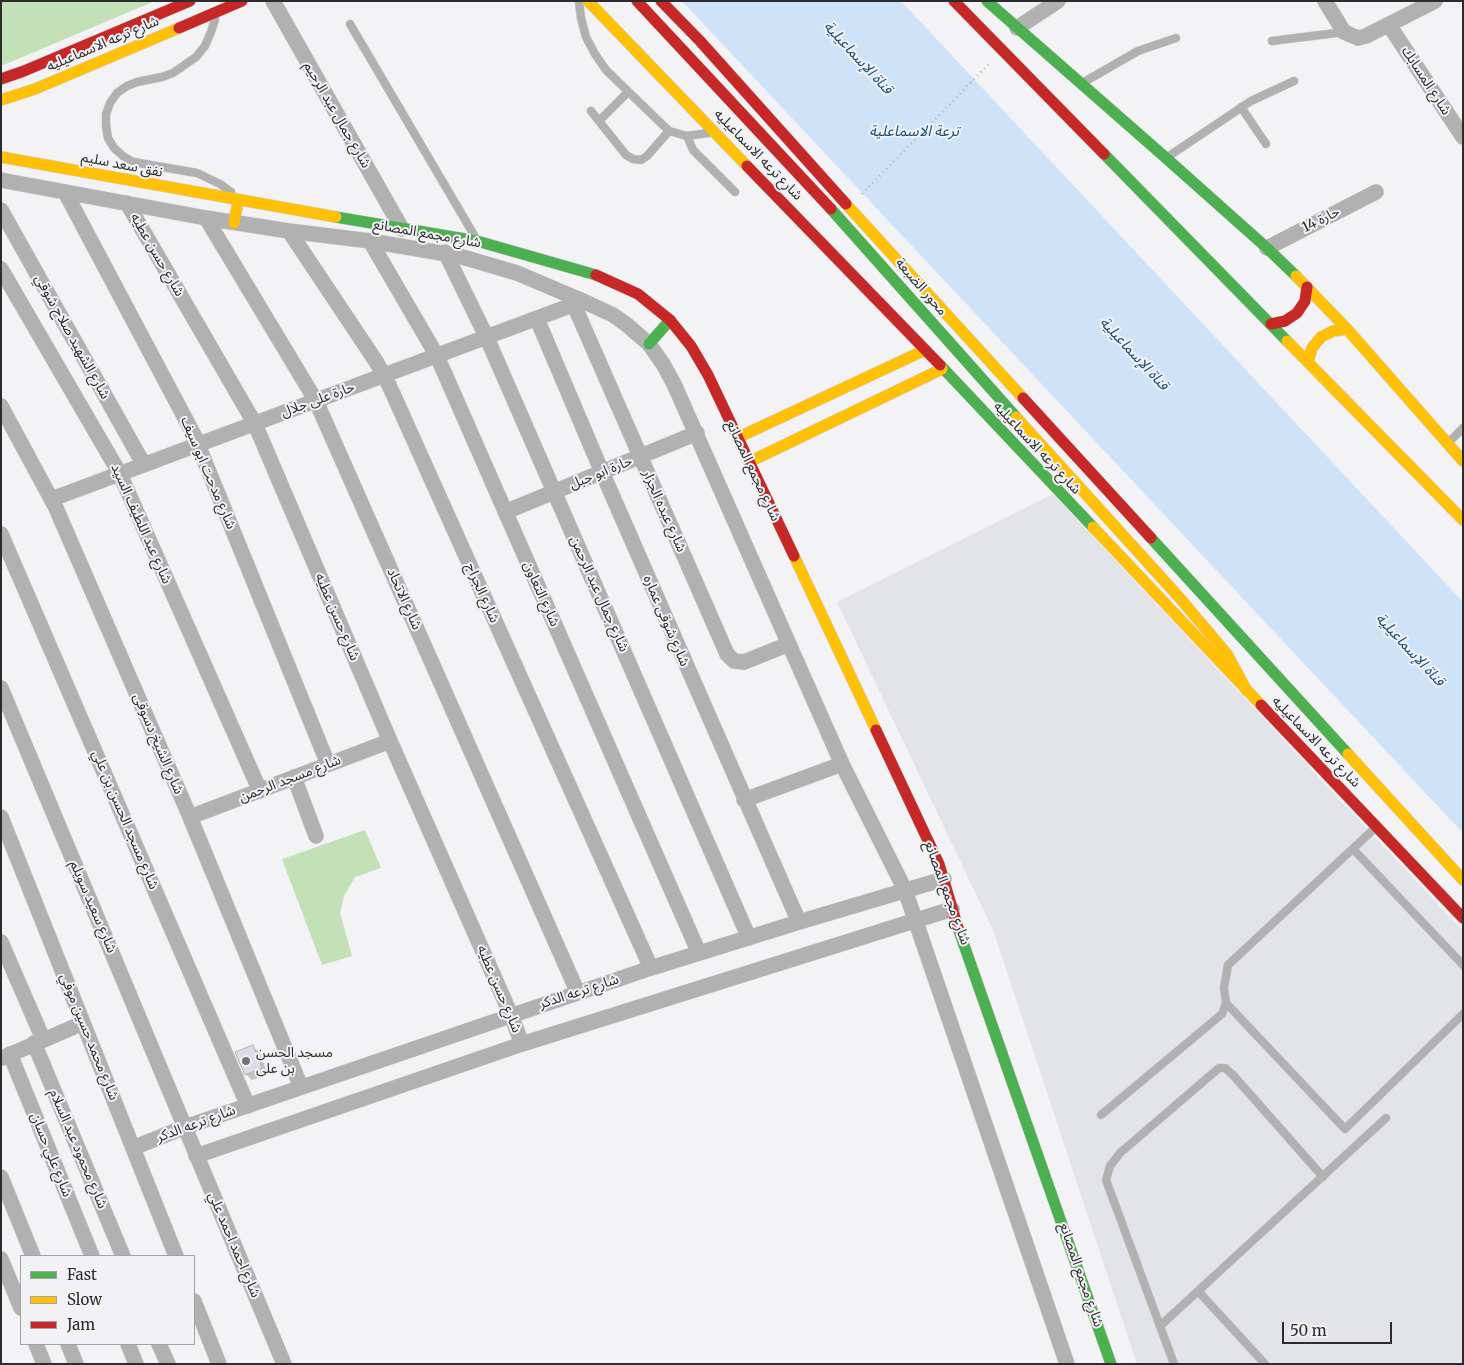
<!DOCTYPE html>
<html>
<head>
<meta charset="utf-8">
<style>
	body { margin:0 }
	#map { position:relative; width:1464px; height:1365px; overflow:hidden; background:#f3f3f5; font-family:Merriweather,serif }
	canvas { display:block }
	.frame { position:absolute; inset:0; border:2px solid #2c2c2e; pointer-events:none }
	.legend { position:absolute; left:20px; top:1255px; width:175px; height:90px; box-sizing:border-box; background:#f2f2f6; border:1px solid #a3a3a6; margin:0; padding:6px 9px; list-style:none; font-size:15px; color:#2c2c2e }
	.legend li { display:flex; align-items:center; gap:10px; height:25px }
	.legend b { width:25px; border:1px solid #a3a3a6 }
	.scale { position:absolute; left:1282px; top:1322px; width:110px; height:22px; box-sizing:border-box; border:2px solid #2c2c2e; border-top:0; padding-left:6px; font-size:15px; line-height:18px; white-space:nowrap; color:#2c2c2e; -webkit-text-stroke:4px #f2f2f6; paint-order:stroke }
</style>
</head>
<body>
<div id="map">
<canvas width="1464" height="1365"></canvas>
<div class="frame"></div>
<ul class="legend">
<li><b style="height:6px;background:#4caf50"></b>Fast</li>
<li><b style="height:6px;background:#ffc107"></b>Slow</li>
<li><b style="height:6px;background:#c62828"></b>Jam</li>
</ul>
<div class="scale">50 m</div>
</div>
<script>
const g = document.querySelector('canvas').getContext('2d');
g.lineJoin = 'round';
function paint(path, color) { g.fillStyle = color; g.fill(path, 'evenodd'); }
const poly = rows => new Path2D(rows.map(r => 'M' + r).join(''));
function trace(path, color, width, dash) { g.strokeStyle = color; g.lineWidth = width; g.lineCap = dash ? 'butt' : 'round'; g.setLineDash(dash || []); g.stroke(path); }
function write(font, color, halo, rows, align = 'center') {
  g.font = font + ' Merriweather,"Noto Sans Arabic",serif'; g.lineWidth = 4; g.setLineDash([]); g.textBaseline = 'middle'; g.strokeStyle = halo; g.fillStyle = color; for (const [text, x, y, turn = 0] of rows) {
    g.save(); g.translate(x, y); g.rotate((+turn || 0) * Math.PI / 180); g.textAlign = isNaN(turn) ? turn : align; if (halo) g.strokeText(text, 0, 0); g.fillText(text, 0, 0); g.restore();
  }
}
paint(poly([
	[1053,494,1463,931,1463,1364,1137,1364,993,930,837,602]
]), '#e3e3ea');
paint(poly([
	[1,1,155,1,1,66],
	[365,830,381,868,355,877,344,896,340,913,352,956,322,965,282,859]
]), '#c2e1b7');
paint(poly([
	[682,1,901,1,1463,602,1463,833]
]), '#cee3f8');
paint(poly([
	[253,1047,260,1053,268,1075,252,1080,246,1074]
]), '#0003');
const building = poly([
	[253,1045,262,1068,245,1075,235,1052,253,1045]
]);
paint(building, '#dcdce8');
trace(building, '#b2b2b4', 1);
const lane = poly([
	[579,1,581,18,586,37,595,54,606,70,669,131,687,136,708,133],
	[215,19,211,32,205,46,196,57,173,73,162,77,137,82,127,86,117,93,110,103,106,114,106,126,108,138,114,148,123,156,133,162,197,173,220,184,231,192],
	[350,24,474,235],
	[1272,41,1344,32],
	[1084,82,1138,51,1176,38],
	[1241,107,1266,144],
	[591,111,626,155,633,159,641,160,647,156,669,131],
	[599,121,628,92],
	[687,136,693,150,735,192],
	[1169,156,1251,101,1294,81],
	[1450,441,1463,428],
	[1353,849,1463,965],
	[1226,1003,1345,1129,1463,1014],
	[1101,1115,1222,1014,1226,1003,1224,988,1228,965,1375,828],
	[1198,1291,1265,1364],
	[1160,1326,1386,1118],
	[1174,1364,1106,1180,1110,1166,1120,1153,1219,1068,1225,1068,1233,1075,1323,1177]
]);
const street = poly([
	[273,1,402,229],
	[1325,1,1344,32,1358,38,1366,36,1435,1],
	[1389,25,1463,137],
	[1017,28,1058,1],
	[1,180,206,218,289,231,370,241,459,256,517,273,583,301,613,315,626,324,649,344,663,364,674,384,842,764,905,890,1067,1364],
	[65,192,194,435,328,764],
	[127,203,255,424,390,741,511,1015,522,1044],
	[1,210,144,465],
	[206,218,316,401,578,993],
	[289,231,377,363,389,385,651,968],
	[370,241,437,356,699,953],
	[1267,248,1376,192],
	[445,252,487,338,749,938],
	[1,269,120,474,260,791],
	[574,305,727,654,734,661,744,662,789,644],
	[537,319,602,472,799,922],
	[1,406,56,508,190,817,301,1087],
	[52,499,583,301],
	[505,512,697,433],
	[1,534,248,1106],
	[1,688,284,1364],
	[294,777,316,836],
	[744,800,842,764],
	[1,817,176,1256],
	[190,817,390,741],
	[1,942,43,1039],
	[34,1043,123,1256],
	[10,1054,92,1256],
	[2,1058,83,1023],
	[133,1148,185,1127,651,968,799,922,944,879],
	[196,1156,522,1044,952,909],
	[1,1177,33,1256],
	[1,1259,21,1308],
	[194,1301,219,1364],
	[36,1344,44,1364],
	[68,1344,76,1364],
	[128,1344,136,1364],
	[159,1344,168,1364]
]);
const fast = poly([
	[987,1,1166,158,1267,248,1296,276],
	[1104,154,1287,341],
	[831,209,1016,417],
	[336,217,477,241,596,275],
	[649,344,670,320],
	[940,365,1093,527],
	[1151,538,1348,754],
	[958,928,1111,1364]
]);
const slow = poly([
	[588,1,747,166],
	[1,100,35,89,179,28],
	[1,157,336,217],
	[846,204,1023,398],
	[234,223,238,201],
	[1296,276,1347,329,1463,461],
	[1287,341,1463,520],
	[1308,362,1312,348,1321,337,1333,331,1347,329],
	[1016,417,1178,596,1227,654,1247,691],
	[737,438,925,350],
	[749,462,942,369],
	[1093,527,1261,705],
	[794,556,876,730],
	[1348,754,1463,880]
]);
const jam = poly([
	[637,1,831,209],
	[661,1,700,41,846,204],
	[954,1,1104,154],
	[179,28,242,1],
	[1,79,24,71,190,1],
	[747,166,940,365],
	[596,275,638,294,670,320,691,346,708,375,794,556],
	[1271,324,1285,321,1297,313,1305,301,1307,287],
	[1023,398,1151,538],
	[1261,705,1463,918],
	[876,730,939,864,958,928]
]);
trace(lane, '#cfcfd1', 9);
trace(street, '#cfcfd1', 16);
trace(fast, '#cfcfd1', 12);
trace(slow, '#cfcfd1', 12);
trace(jam, '#cfcfd1', 12);
trace(poly([
	[862,194,989,64]
]), '#b7b6b6', 2.5, [1, 4]);
trace(lane, '#b2b1b1', 8);
trace(street, '#b2b1b1', 15);
trace(fast, '#4caf50', 11);
trace(slow, '#ffc107', 11);
trace(jam, '#c62828', 11);
for (const [x, y, r, color] of [
	[246,1061,5,"#727274"]
]) { const dot = new Path2D(); dot.arc(x, y, r, 0, 2 * Math.PI); g.fillStyle = color; g.fill(dot); trace(dot, '#f2f2f6', 2); }
write('14px', '#2c2c2e', '#f2f2f6', [
	["شارع ترعه الاسماعيليه",103,44,-23],
	["شارع المسابك",1426,81,57],
	["شارع جمال عبد الرحيم",337,115,60],
	["شارع ترعه الاسماعيليه",758,155,46],
	["نفق سعد سليم",122,165,11],
	["حارة 14",1321,220,-27],
	["شارع مجمع المصانع",427,234,10],
	["شارع حسن عطيه",157,255,60],
	["محور الضبعة",921,287,49],
	["شارع الشهيد صلاح شوقي",72,337,61],
	["حارة على جلال",318,400,-20],
	["شارع ترعه الاسماعيليه",1037,448,47],
	["شارع مجمع المصانع",753,471,65],
	["شارع مدحت ابو سيف",208,473,67],
	["حارة ابو جبل",601,473,-22],
	["شارع عبده الجزار",664,511,66],
	["شارع عبد اللطيف السيد",141,524,66],
	["شارع الجراج",482,593,66],
	["شارع التعاون",541,594,66],
	["شارع جمال عبد الرحمن",599,594,66],
	["شارع الاتحاد",404,599,66],
	["شارع حسن عطيه",337,617,67],
	["شارع شوقى عماره",666,621,67],
	["شارع ترعه الاسماعيليه",1316,742,46],
	["شارع الشيخ دسوقى",158,744,67],
	["شارع مسجد الرحمن",290,779,-21],
	["شارع مسجد الحسن بن علي",125,820,67],
	["شارع مجمع المصانع",947,893,70],
	["شارع سعيد سويلم",93,907,67],
	["شارع حسن عطيه",499,989,67],
	["شارع ترعه الدكر",579,992,-18],
	["شارع محمد حسين موفي",89,1037,68],
	["شارع ترعه الدكر",196,1124,-20],
	["شارع محمود عبد السلام",78,1149,67],
	["شارع علي حسان",51,1155,68],
	["شارع احمد احمد علي",234,1245,67],
	["شارع مجمع المصانع",1081,1275,71]
]);
write('14px', '#2c2c2e', '#f2f2f6', [
	["مسجد الحسن",256,1053],
	["بن على",256,1069]
], 'left');
write('italic 15px', '#19527f', '#f2f2f6', [
	["قناة الإسماعيلية",858,58,47],
	["ترعة الاسماعلية",914,132],
	["قناة الإسماعيلية",1134,354,47],
	["قناة الإسماعيلية",1410,650,47]
]);
</script>
</body>
</html>
